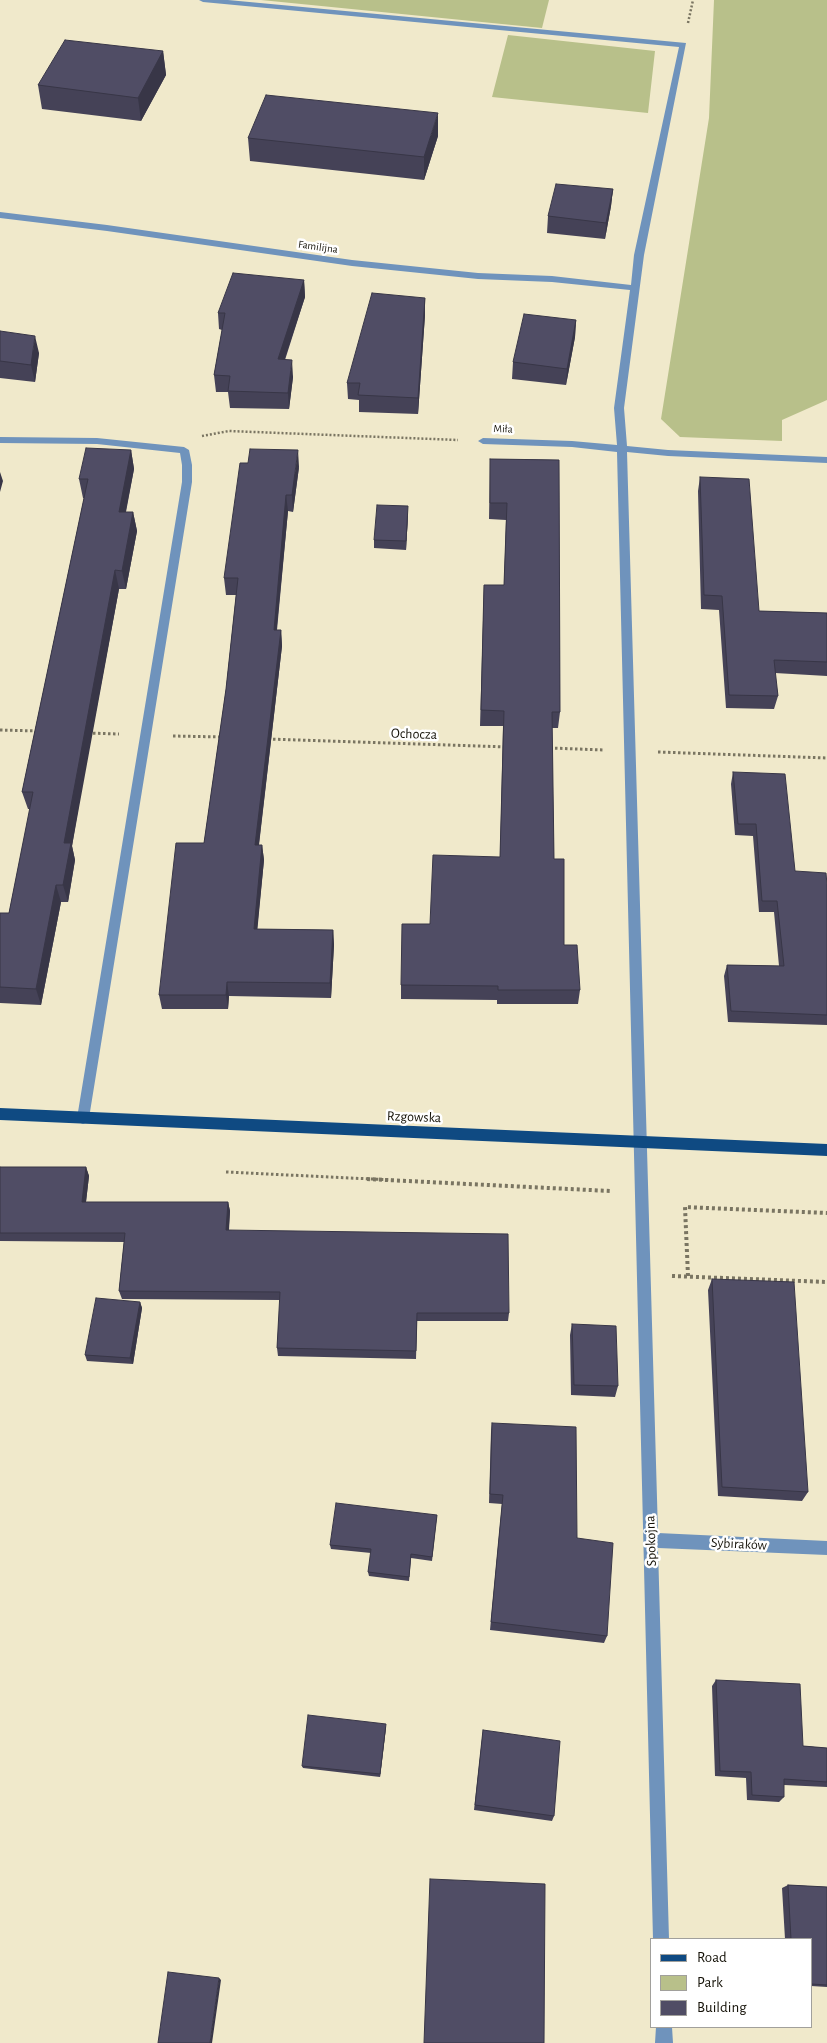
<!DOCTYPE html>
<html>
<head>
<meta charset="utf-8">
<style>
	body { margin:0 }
	#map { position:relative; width:827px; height:2043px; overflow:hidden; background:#f0e9cb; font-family:"Alegreya Sans",sans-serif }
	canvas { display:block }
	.legend { position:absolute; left:650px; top:1938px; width:162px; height:90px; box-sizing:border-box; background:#fff; border:1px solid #a1a09c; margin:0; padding:6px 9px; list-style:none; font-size:15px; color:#151208 }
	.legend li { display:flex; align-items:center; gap:10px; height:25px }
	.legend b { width:25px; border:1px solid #a1a09c }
</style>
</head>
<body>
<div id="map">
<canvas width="827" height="2043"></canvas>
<ul class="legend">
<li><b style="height:6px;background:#0f4a82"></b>Road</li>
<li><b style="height:14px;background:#b8c08a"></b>Park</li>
<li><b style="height:14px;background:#504d65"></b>Building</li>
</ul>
</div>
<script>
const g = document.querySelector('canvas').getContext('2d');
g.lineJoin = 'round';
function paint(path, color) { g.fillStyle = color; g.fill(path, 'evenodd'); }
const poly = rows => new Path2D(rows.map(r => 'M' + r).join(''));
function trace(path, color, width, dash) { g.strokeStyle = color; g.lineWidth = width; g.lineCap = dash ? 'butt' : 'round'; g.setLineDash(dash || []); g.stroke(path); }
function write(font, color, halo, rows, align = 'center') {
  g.font = font + ' "Alegreya Sans",sans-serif'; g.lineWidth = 5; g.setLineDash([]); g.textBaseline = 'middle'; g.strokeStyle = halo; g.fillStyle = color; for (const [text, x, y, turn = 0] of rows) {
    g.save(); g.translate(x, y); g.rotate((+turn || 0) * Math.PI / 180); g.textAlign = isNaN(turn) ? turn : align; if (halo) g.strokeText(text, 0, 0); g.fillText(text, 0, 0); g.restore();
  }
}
paint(poly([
	[261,0,549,0,542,28],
	[714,0,827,0,827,400,782,420,782,441,680,437,661,419,709,118],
	[508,35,655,51,648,113,492,97]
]), '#b8c08a');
trace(poly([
	[688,23,693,0],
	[202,436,229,431,458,440]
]), '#7a7562', 2.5, [2, 2]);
trace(poly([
	[0,730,39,731],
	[88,733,119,734],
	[173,736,222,737],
	[268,739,507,747],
	[550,748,604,750],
	[658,752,827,758],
	[226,1172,392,1180]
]), '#7a7562', 3, [2.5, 2.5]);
trace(poly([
	[367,1179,610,1191],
	[672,1276,827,1282],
	[688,1276,685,1207,827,1213]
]), '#7a7562', 4, [3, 3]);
paint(poly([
	[199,0,228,0,686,43,644,255,624,408,627,446,668,450,827,457,827,463,668,456,627,452,658,1533,827,1541,827,1555,658,1548,669,1939,653,1939,617,452,572,447,483,444,478,441,483,438,572,441,617,445,614,408,630,290,552,282,478,279,352,266,107,231,0,218,0,212,107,225,352,260,478,273,552,276,631,285,634,255,679,47,203,2,199,0],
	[0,437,97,438,184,447,189,450,192,465,192,482,89,1118,88,1122,83,1124,78,1122,77,1118,182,482,182,465,180,453,97,444,0,443,0,437],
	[656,2027,672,2027,673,2043,655,2043,656,2027]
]), '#6f93bc');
paint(poly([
	[0,1108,827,1144,827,1156,0,1120,0,1108]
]), '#0f4a82');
paint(poly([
	[163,51,166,75,141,121,42,109,38,85],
	[438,136,424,180,250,161,248,138],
	[613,189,611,206,605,239,547,233,548,216],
	[304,280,305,297,285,360,293,377,289,409,230,408,228,392,216,392,214,375,222,330,219,329,218,313],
	[425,298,425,315,418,414,359,412,359,400,348,399,347,383],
	[576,320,575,337,566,385,512,379,513,362],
	[0,331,39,353,35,382,0,378],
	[131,450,134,469,126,512,133,512,137,531,126,589,119,589,82,786,72,846,75,860,68,902,61,902,41,1005,0,1003,0,913,9,913,30,809,28,809,22,792,84,498,83,498,79,479],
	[490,459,559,460,560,712,558,728,552,728,554,859,564,945,580,990,578,1004,497,1004,497,1000,401,999,401,985,430,924,500,857,503,726,480,726,484,585,504,585,506,520,489,519],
	[299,467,293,512,288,511,277,630,281,630,282,646,259,845,262,845,264,860,257,929,333,930,334,945,331,998,229,996,228,1009,162,1009,159,995,204,843,226,689,236,595,226,595,224,578],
	[700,477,759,611,827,613,827,676,775,673,778,696,774,709,726,708,719,610,701,609,698,491],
	[408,515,406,550,374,548,374,540],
	[733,772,795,871,827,885,827,1025,728,1022,724,976,727,965,779,966,774,912,759,912,753,836,735,835,731,784],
	[0,1167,86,1167,89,1176,86,1202,228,1202,230,1211,229,1230,509,1313,508,1321,417,1321,416,1359,278,1356,277,1348,280,1300,122,1299,119,1291,124,1242,0,1241],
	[712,1279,808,1492,802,1501,718,1496,708,1290],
	[140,1302,142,1308,133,1364,87,1361,85,1355],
	[572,1324,618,1386,615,1397,571,1395,570,1335],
	[492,1423,577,1538,607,1636,604,1643,490,1630,502,1504,489,1503,491,1432],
	[437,1515,432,1561,411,1558,409,1581,369,1576,368,1572,371,1553,331,1549,330,1545],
	[716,1680,803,1746,827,1748,827,1787,784,1785,784,1797,779,1802,747,1800,746,1778,715,1776,712,1686],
	[386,1727,380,1777,303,1768,302,1766],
	[483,1730,554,1816,552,1821,474,1810],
	[788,1885,827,1887,827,1987,811,1986,811,1939,785,1939,782,1888]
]), '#454257');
paint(poly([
	[163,51,166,75,141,121,138,98],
	[438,113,438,136,424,180,424,157],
	[613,189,611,206,605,239,606,223],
	[304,280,305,297,279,376,278,359],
	[425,298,425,315,418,414,418,398],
	[576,320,575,337,566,385,567,369],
	[35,336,39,353,35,382,31,365],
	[292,360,293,377,289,409,288,393],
	[131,450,134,469,122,530,119,512],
	[298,450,299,467,293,512,292,495],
	[0,472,3,481,0,492],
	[286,495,288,511,275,646,274,630],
	[408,506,408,515,406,550,406,541],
	[133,512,137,531,126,589,122,571],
	[115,570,119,589,72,846,75,860,68,902,63,885,64,843],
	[281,630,282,646,257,860,255,845],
	[262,845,264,860,256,944,254,929],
	[56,885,61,902,41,1005,36,989],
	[333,930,334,945,331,998,330,983],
	[227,982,229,996,228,1009,226,995],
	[86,1167,89,1176,85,1210,82,1202],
	[228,1202,230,1211,228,1239,226,1230],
	[140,1302,142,1308,133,1364,130,1358],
	[386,1724,386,1727,380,1777,380,1774],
	[219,1978,221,1980,212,2043,210,2043]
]), '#383647');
const building = poly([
	[65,40,163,51,138,98,38,85,65,40],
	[266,95,438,113,424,157,248,138,266,95],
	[556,184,613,189,606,223,548,216,556,184],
	[233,273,304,280,278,359,292,360,288,393,228,391,230,376,214,375,225,313,218,313,233,273],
	[372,293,425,298,418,398,358,395,360,383,347,383,372,293],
	[524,314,576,320,567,369,513,362,524,314],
	[0,331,35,336,31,365,0,361,0,331],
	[86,448,131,450,119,512,133,512,122,571,115,570,78,768,64,843,71,843,63,885,56,885,36,989,0,987,0,913,9,913,33,792,22,792,88,479,79,479,86,448],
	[250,449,298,450,292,495,286,495,274,630,281,630,255,845,262,845,254,929,333,930,330,983,227,982,226,995,159,995,176,843,204,843,226,689,238,578,224,578,240,463,248,463,250,449],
	[490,459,559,460,560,712,552,712,554,859,564,859,564,945,577,945,580,990,498,990,498,986,401,985,402,924,430,924,433,855,500,857,504,711,481,710,484,585,504,585,507,503,490,503,490,459],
	[700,477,749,479,759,611,827,613,827,662,774,660,778,696,729,695,722,596,704,595,700,477],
	[377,505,408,506,406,541,374,540,377,505],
	[733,772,785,774,795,871,826,873,827,885,827,1015,731,1011,727,965,784,966,777,901,762,901,756,824,738,824,733,772],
	[0,1167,86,1167,82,1202,228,1202,226,1230,508,1234,509,1313,417,1313,416,1351,277,1348,280,1292,119,1291,125,1233,0,1233,0,1167],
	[712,1279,794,1282,808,1492,722,1487,712,1279],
	[96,1298,140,1302,130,1358,85,1355,96,1298],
	[572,1324,616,1326,618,1386,574,1385,572,1324],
	[492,1423,576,1427,577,1538,613,1543,607,1636,491,1622,503,1495,490,1494,492,1423],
	[336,1503,437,1515,432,1557,411,1554,409,1577,368,1572,371,1549,330,1545,336,1503],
	[716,1680,800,1684,803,1746,827,1748,827,1782,784,1779,784,1797,752,1795,751,1772,720,1771,716,1680],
	[308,1715,386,1724,380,1774,302,1766,308,1715],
	[483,1730,560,1741,554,1816,475,1805,483,1730],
	[430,1879,545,1884,544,2043,424,2043,430,1879],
	[788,1885,827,1887,827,1985,811,1984,811,1939,791,1939,788,1885],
	[168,1972,219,1978,210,2043,158,2043,168,1972]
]);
paint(building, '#504d65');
trace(building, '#383647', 1);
write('11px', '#151208', '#fff', [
	["Familijna",318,247,8],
	["Miła",503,429,2]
]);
write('14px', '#151208', '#fff', [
	["Ochocza",414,734,2],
	["Rzgowska",414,1117,2],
	["Spokojna",651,1541,-92],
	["Sybiraków",739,1544,3]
]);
</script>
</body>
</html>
